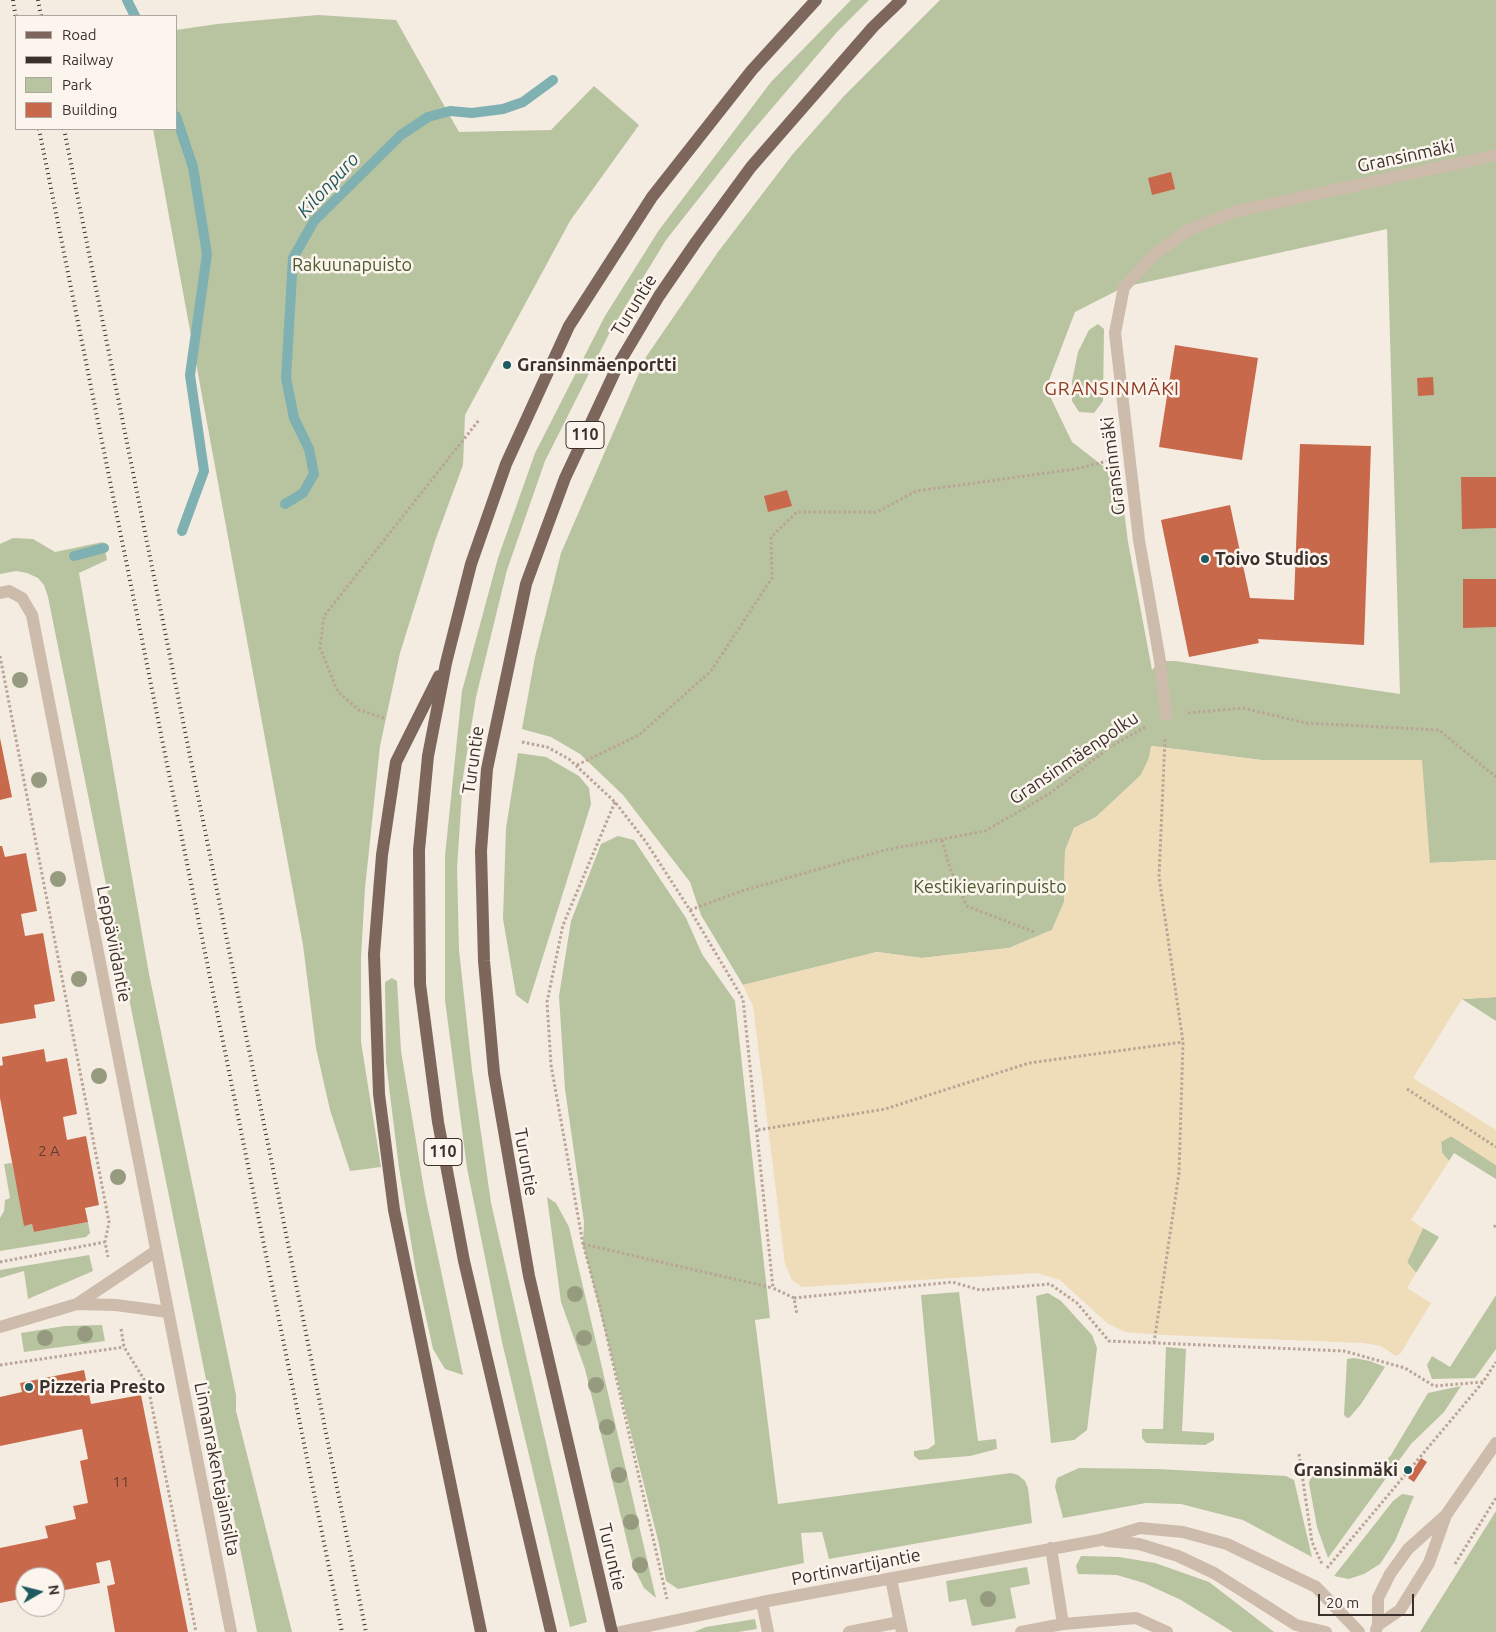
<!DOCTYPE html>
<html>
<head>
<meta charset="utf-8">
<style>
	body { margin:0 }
	#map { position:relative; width:1496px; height:1632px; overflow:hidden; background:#f4ebe1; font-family:Ubuntu,sans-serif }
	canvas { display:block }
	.legend { position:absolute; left:15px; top:15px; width:162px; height:115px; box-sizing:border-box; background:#fbf5ee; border:1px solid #aea6a0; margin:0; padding:6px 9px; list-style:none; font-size:15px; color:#3b302b }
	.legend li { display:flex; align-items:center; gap:10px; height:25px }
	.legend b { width:25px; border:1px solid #aea6a0 }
	.north { position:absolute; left:15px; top:1567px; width:50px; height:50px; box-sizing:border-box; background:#fbf5ee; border:1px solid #aea6a0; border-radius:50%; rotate:82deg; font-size:14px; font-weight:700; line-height:20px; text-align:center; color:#3b302b }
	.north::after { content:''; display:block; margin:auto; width:18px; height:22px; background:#1f5a5e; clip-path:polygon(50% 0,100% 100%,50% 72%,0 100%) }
	.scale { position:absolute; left:1318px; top:1594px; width:96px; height:22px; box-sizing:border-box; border:2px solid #3b302b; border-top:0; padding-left:6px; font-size:15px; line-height:18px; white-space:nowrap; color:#3b302b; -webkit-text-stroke:4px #fbf5ee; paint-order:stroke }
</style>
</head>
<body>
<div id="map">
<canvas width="1496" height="1632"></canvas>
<ul class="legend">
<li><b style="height:6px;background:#7d675c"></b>Road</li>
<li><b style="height:6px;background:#3b302b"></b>Railway</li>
<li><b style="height:14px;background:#b8c4a0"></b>Park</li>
<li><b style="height:14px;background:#c8694b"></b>Building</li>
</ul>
<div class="north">N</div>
<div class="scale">20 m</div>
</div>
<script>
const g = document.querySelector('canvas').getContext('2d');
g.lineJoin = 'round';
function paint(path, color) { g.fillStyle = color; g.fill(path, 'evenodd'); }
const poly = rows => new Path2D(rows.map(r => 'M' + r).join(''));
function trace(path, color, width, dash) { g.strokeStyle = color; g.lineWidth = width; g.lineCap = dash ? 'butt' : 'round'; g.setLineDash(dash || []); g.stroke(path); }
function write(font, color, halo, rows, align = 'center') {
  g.font = font + ' Ubuntu,sans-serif'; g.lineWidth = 5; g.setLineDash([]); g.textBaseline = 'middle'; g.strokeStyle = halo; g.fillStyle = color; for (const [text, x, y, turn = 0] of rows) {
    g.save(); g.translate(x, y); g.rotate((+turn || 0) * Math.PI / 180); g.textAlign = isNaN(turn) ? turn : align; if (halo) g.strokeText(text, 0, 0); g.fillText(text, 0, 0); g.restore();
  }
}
paint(poly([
	[851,0,869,0,837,32,744,141,666,240,611,330,545,461,507,570,476,697,463,777,457,868,459,950,472,1070,491,1203,587,1622,570,1627,502,1342,467,1168,445,1000,445,856,462,691,498,558,535,453,605,316,659,230,771,82],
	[940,0,1496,0,1496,860,1430,863,1261,760,1152,746,1149,758,1141,775,1096,817,1074,828,1065,851,1064,902,1052,930,1009,948,922,958,877,952,743,985,701,915,690,882,623,795,580,754,551,737,522,729,535,657,561,553,646,357,718,252,792,155,844,96],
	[1387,229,1400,694,1175,661,1160,661,1152,670,1128,542,1120,479,1072,442,1046,388,1075,312,1124,287],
	[318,15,396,20,459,132,551,130,594,86,639,125,570,221,465,415,463,465,435,541,400,653,380,746,365,888,361,957,361,1042,381,1167,350,1171,330,1110,316,1048,303,945,153,129,176,129,176,30,217,24],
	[1098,324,1104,329,1103,401,1094,413,1079,412,1072,401,1072,381,1078,352,1089,330],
	[13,538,33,539,55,552,103,542,107,560,79,573,149,974,236,1395,236,1411,292,1632,257,1632,48,597,44,585,38,578,27,573,16,571,0,574,0,544],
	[518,753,546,757,579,776,589,788,591,804,528,1004,516,995,503,919,506,828],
	[618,836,634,840,686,918,702,954,735,1001,770,1318,755,1320,778,1504,1011,1473,1018,1475,1025,1481,1028,1488,1032,1523,829,1559,822,1532,801,1533,804,1563,678,1589,666,1581,659,1544,583,1244,584,1222,565,1089,559,996,571,921,601,844],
	[392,978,397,981,401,1051,425,1195,463,1375,445,1369,433,1349,416,1272,399,1168,386,1062,385,982],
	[1496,997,1496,1021,1462,999],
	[1451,1136,1496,1165,1496,1179,1454,1153,1449,1161,1442,1153,1441,1142],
	[12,1163,25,1225,32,1224,34,1232,88,1222,90,1233,86,1237,0,1251,0,1218,4,1211,5,1200,10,1198,4,1164],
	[547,1197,556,1203,569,1227,656,1598,644,1588,633,1566,585,1369,561,1302],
	[1423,1228,1439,1237,1416,1273,1407,1262],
	[89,1255,93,1271,28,1299,24,1271,0,1278,0,1270],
	[959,1292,978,1441,996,1439,997,1449,970,1456,919,1460,914,1456,914,1451,928,1449,935,1444,921,1295],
	[1048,1293,1061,1301,1092,1335,1097,1348,1087,1430,1074,1440,1051,1443,1036,1296],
	[1496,1295,1496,1349,1475,1378,1432,1379,1427,1365,1432,1356,1450,1367],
	[102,1325,105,1341,24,1352,21,1333,65,1326],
	[1166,1347,1186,1349,1182,1431,1214,1433,1214,1440,1205,1445,1146,1443,1142,1438,1142,1429,1163,1429],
	[1354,1358,1370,1361,1385,1367,1361,1404,1350,1417,1347,1418,1344,1415,1347,1359],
	[1461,1386,1444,1412,1411,1444,1328,1558,1317,1527,1309,1483,1311,1476,1376,1471,1391,1455,1428,1393],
	[1079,1468,1157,1469,1286,1476,1294,1480,1312,1557,1243,1520,1181,1504,1146,1503,1063,1518,1055,1487,1057,1478],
	[1402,1494,1414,1496,1395,1541,1380,1564,1364,1574,1349,1579,1334,1576,1393,1501],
	[1496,1511,1496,1632,1420,1632],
	[1081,1556,1119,1557,1155,1563,1209,1582,1274,1632,1233,1632,1181,1600,1144,1583,1117,1575,1078,1574,1076,1566],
	[1027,1567,1030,1584,1010,1588,1016,1618,972,1626,966,1599,949,1602,946,1581],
	[755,1619,757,1629,738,1632,694,1632,706,1627]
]), '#b8c4a0');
paint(poly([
	[1151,746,1261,760,1422,760,1430,863,1496,860,1496,997,1462,999,1413,1078,1496,1130,1496,1165,1451,1136,1441,1142,1442,1153,1449,1161,1411,1220,1423,1228,1407,1262,1416,1273,1407,1288,1431,1303,1400,1354,1396,1356,1381,1346,1364,1343,1166,1335,1125,1332,1107,1323,1060,1280,1037,1273,802,1287,792,1280,785,1264,753,1006,743,985,877,952,922,958,1009,948,1052,930,1064,902,1065,851,1074,828,1096,817,1141,775,1149,758]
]), '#efdcb8');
trace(poly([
	[127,0,135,16],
	[176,116,193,167,207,254,190,375,204,471,182,531],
	[285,504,303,493,314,474,309,449,294,418,286,378,293,258,314,221,401,135,428,117,450,111,472,113,503,109,523,102,553,80],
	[74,556,104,548]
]), '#7fb0b2', 10);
paint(poly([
	[1171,172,1175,189,1152,195,1148,178],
	[1175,345,1258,358,1242,460,1159,447],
	[1433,377,1434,395,1418,396,1417,378],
	[1300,444,1371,446,1364,645,1258,639,1259,643,1189,657,1161,520,1230,505,1250,598,1294,600],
	[1461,477,1496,477,1496,528,1462,529],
	[787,490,792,506,768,512,764,496],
	[1463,579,1496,579,1496,627,1463,628],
	[0,738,12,797,0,800],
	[0,846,2,846,5,857,26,853,37,911,21,914,25,936,43,933,55,1001,34,1005,36,1018,0,1024],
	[44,1049,46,1062,67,1058,77,1114,63,1117,67,1140,86,1136,99,1205,85,1208,88,1222,34,1232,32,1224,24,1226,0,1098,0,1066,3,1065,2,1057],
	[84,1370,91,1404,141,1395,188,1632,115,1632,107,1586,115,1584,110,1560,96,1563,100,1583,55,1592,55,1577,25,1577,25,1598,0,1603,0,1548,48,1538,45,1526,76,1519,73,1506,88,1503,80,1461,88,1459,82,1429,0,1446,0,1397,22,1392,20,1383],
	[1421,1458,1427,1462,1414,1482,1408,1478]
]), '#c8694b');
trace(poly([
	[0,656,109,1222,105,1242,108,1257],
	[1188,713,1243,708,1306,723,1439,730,1496,777],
	[384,718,359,710,338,692,320,648,324,616,479,420],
	[522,742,547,747,569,759,615,802,646,842,690,910,743,999,773,1288,794,1298,797,1315],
	[577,765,639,735,711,671,772,578,771,537,797,512,877,512,916,491,1076,469,1107,461],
	[615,802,563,925,547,1002,551,1065,583,1244,601,1311,667,1599],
	[942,840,950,868,967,906,1034,932],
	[690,910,742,891,885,850,985,831,1049,794,1110,747,1147,726],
	[1407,1089,1496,1147],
	[758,1130,885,1109,1029,1063,1183,1042],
	[1494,1227,1496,1225],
	[583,1244,773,1288],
	[0,1262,105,1242],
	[794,1298,952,1282,980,1290,1050,1284,1077,1303,1109,1341,1344,1351,1405,1368,1434,1386,1483,1382],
	[121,1329,124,1347,148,1386,196,1632],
	[1154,1343,1179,1173,1183,1042,1159,877,1165,738],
	[0,1365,124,1347],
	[1299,1454,1312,1542,1322,1564],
	[1455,1564,1496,1498],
	[1327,1568,1483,1382,1496,1362]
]), '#b9a596', 3, [2.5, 2.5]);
trace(poly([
	[0,593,9,591,22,598,32,615,231,1632],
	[1166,715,1160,661,1139,540,1115,333,1124,287,1156,253,1187,231,1233,212,1496,155],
	[77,1304,116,1305,168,1312],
	[0,1327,77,1304,156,1251],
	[1107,1541,1139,1544,1178,1556,1214,1573,1296,1625,1326,1632],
	[1051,1548,1063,1624],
	[891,1579,902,1632],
	[762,1602,768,1632],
	[1378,1625,1378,1598,1390,1574,1408,1549,1446,1515,1496,1443],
	[1376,1630,1378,1625,1400,1610,1429,1563,1445,1518],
	[620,1632,762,1602,1100,1540,1140,1528,1183,1532,1227,1544,1316,1587,1359,1632],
	[849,1632,900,1622],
	[1021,1632,1063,1624,1136,1618,1167,1632]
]), '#cdbbac', 12);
trace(poly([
	[439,676,396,762,382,855,374,954,379,1094,394,1210,481,1632],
	[551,1632,464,1261,438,1122,420,984,419,850,428,756,446,663,471,564,506,464,569,326,652,197,752,70,816,0],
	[612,1632,529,1276,494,1073,484,961,481,851,487,769,526,584,565,478,618,365,659,296,696,242,751,167,873,27,901,0]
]), '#7d675c', 12);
trace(poly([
	[13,0,16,19],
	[38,0,41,16],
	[39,129,342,1632],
	[64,129,366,1632]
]), '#3b302b', 4, [1, 4]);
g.fillStyle = '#969b7f';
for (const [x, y] of [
	[20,680],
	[39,780],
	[58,879],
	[79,979],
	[99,1076],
	[118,1177],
	[575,1294],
	[85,1334],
	[45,1338],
	[584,1338],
	[596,1385],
	[607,1427],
	[619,1475],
	[631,1522],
	[640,1565],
	[988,1599]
]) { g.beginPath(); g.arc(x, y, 8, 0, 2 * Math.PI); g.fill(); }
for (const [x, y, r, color] of [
	[507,365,5,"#1f5a5e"],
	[1205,559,5,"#1f5a5e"],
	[29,1387,5,"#1f5a5e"],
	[1408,1470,5,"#1f5a5e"]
]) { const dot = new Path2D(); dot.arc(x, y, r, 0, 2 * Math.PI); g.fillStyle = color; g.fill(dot); trace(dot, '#fbf5ee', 2); }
write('15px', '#5e3e33', null, [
	["2 A",49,1151],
	["11",121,1482]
]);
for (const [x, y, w] of [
	[585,435,38],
	[443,1152,38]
]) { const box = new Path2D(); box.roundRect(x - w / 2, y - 13.5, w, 27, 4); g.fillStyle = '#fbf5ee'; g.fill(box); trace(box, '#3b302b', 1); }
write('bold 16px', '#3b302b', null, [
	["110",585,435],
	["110",443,1152]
]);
write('18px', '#3b302b', '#fbf5ee', [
	["Gransinmäki",1406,156,-12],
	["Turuntie",634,305,-58],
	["Gransinmäki",1113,466,-97],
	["Gransinmäenpolku",1074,758,-34],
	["Turuntie",473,760,-82],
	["Leppäviidantie",114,944,79],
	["Turuntie",526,1162,80],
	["Linnanrakentajainsilta",217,1469,79],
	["Turuntie",612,1557,77],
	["Portinvartijantie",856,1567,-11]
]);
write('18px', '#4a5a2e', '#fbf5ee', [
	["Rakuunapuisto",352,265],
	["Kestikievarinpuisto",990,887]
]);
write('bold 18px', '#3b302b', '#fbf5ee', [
	["Gransinmäenportti",517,365],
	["Toivo Studios",1215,559],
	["Pizzeria Presto",39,1387],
	["Gransinmäki",1398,1470,"right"]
], 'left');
write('italic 19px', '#1f5a5e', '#fbf5ee', [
	["Kilonpuro",328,185,-47]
]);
g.letterSpacing = '1px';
write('19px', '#8c3b22', '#fbf5ee', [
	["GRANSINMÄKI",1112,389]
]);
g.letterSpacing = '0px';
</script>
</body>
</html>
